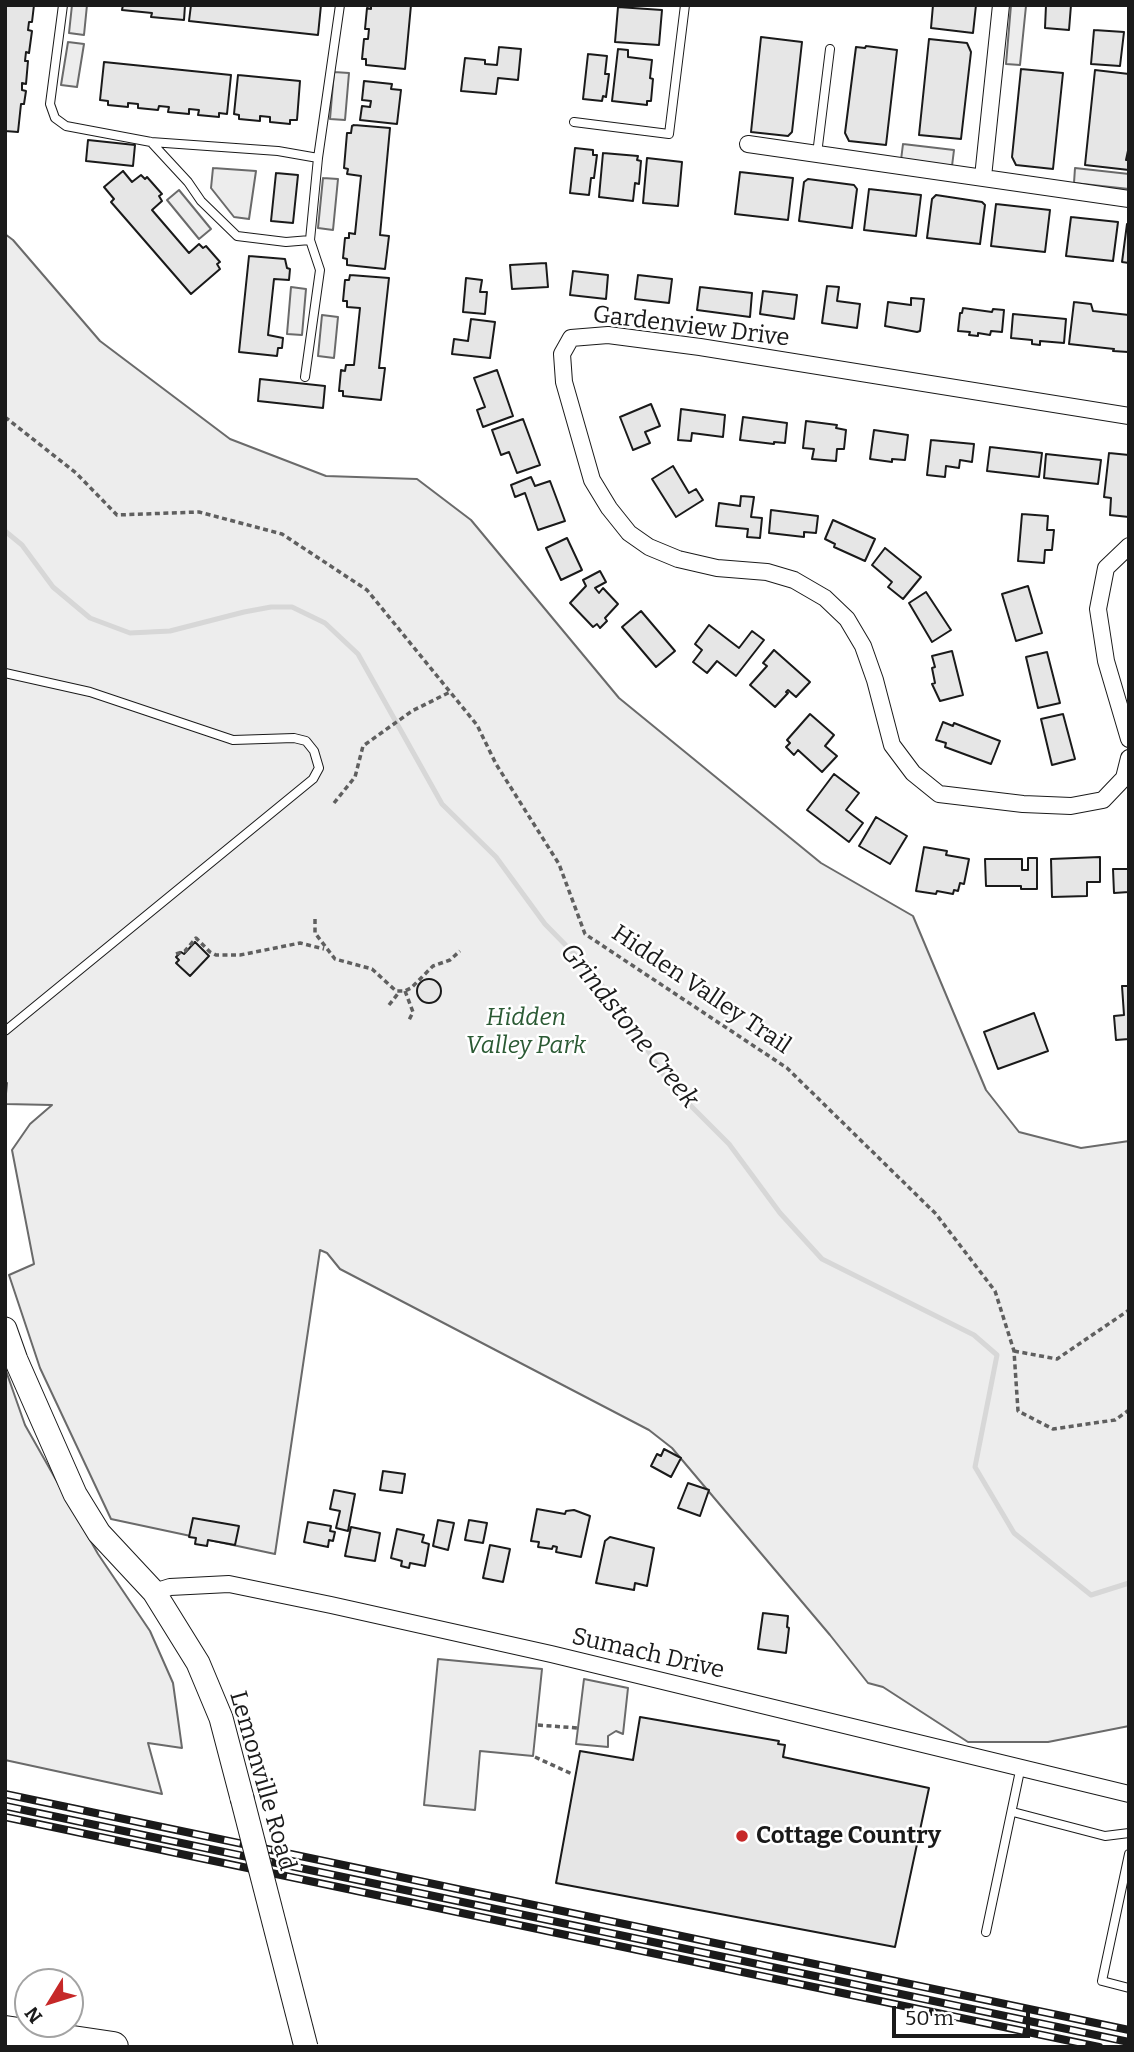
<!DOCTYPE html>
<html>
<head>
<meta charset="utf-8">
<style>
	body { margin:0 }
	#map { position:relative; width:1134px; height:2052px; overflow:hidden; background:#fff; font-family:Bitter,serif }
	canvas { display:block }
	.frame { position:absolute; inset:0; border:7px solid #1a1a1a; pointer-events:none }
	.north { position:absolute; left:14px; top:1968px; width:70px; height:70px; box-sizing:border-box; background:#fff; border:2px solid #a3a3a3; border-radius:50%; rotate:232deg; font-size:19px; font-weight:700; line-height:28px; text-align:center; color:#1a1a1a }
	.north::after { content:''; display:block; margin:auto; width:24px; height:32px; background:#c62828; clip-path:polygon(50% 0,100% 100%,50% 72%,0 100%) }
	.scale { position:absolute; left:892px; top:2006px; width:138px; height:32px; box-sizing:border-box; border:4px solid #1a1a1a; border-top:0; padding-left:9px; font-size:21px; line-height:24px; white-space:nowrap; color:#1a1a1a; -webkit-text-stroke:5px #fff; paint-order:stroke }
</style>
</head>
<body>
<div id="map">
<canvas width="1134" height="2052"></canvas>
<div class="frame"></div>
<div class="north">N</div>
<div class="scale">50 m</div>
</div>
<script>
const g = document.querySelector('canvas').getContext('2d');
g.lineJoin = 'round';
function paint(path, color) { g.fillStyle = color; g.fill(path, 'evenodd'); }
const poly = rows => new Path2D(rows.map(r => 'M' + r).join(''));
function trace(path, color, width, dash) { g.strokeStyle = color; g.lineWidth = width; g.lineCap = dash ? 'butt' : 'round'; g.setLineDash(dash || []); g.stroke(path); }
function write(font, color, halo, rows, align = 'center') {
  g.font = font + ' Bitter,serif'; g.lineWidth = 5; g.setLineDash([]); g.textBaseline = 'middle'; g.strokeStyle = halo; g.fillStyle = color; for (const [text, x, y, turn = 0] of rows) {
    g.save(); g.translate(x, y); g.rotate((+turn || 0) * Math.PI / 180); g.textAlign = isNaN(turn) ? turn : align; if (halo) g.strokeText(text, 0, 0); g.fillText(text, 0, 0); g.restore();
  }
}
const built = poly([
	[72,5,87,5,84,35,69,33,72,5],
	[1011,5,1026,6,1020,65,1006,64,1011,5],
	[68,42,84,44,77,87,61,85,68,42],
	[334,72,349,73,345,120,330,119,334,72],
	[903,144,954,150,952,166,901,160,903,144],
	[213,168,256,171,249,219,234,217,211,188,213,168],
	[1075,168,1129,174,1129,189,1074,183,1075,168],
	[323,178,338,179,333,230,318,228,323,178],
	[179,190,211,229,199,239,167,200,179,190],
	[5,234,13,240,100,341,230,439,326,476,417,479,471,520,619,698,821,863,913,916,986,1090,1019,1132,1081,1148,1129,1141,1129,1726,1048,1742,968,1742,883,1687,868,1683,830,1635,672,1448,649,1430,340,1269,327,1253,320,1250,275,1554,111,1519,40,1368,9,1275,34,1264,12,1150,30,1124,52,1105,5,1104,7,1083,5,1083,5,234],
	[291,287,306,289,302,335,287,334,291,287],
	[322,315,338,317,334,358,318,356,322,315],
	[5,1368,25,1425,98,1554,150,1631,173,1683,182,1748,148,1743,162,1794,5,1760,5,1368],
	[438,1659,542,1669,533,1756,480,1751,475,1810,424,1805,438,1659],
	[584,1679,628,1688,623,1734,616,1731,608,1736,608,1747,576,1744,584,1679]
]);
paint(built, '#ededed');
trace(built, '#6a6a6a', 2);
trace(poly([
	[5,531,22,545,53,587,90,618,130,633,170,631,244,612,271,607,292,607,325,623,358,654,442,804,496,857,545,924,590,970,627,1018,670,1085,729,1144,780,1213,822,1259,974,1335,997,1355,975,1467,1014,1533,1091,1595,1129,1583]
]), '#d7d7d7', 5);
const building = poly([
	[5,5,34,5,32,22,29,22,28,30,32,31,29,53,26,52,25,61,28,61,26,84,22,83,22,90,26,91,24,104,21,104,18,132,5,131,5,5],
	[123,5,185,5,184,20,151,17,152,13,122,10,123,5],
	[191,5,321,5,318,35,189,21,191,5],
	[371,5,411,5,405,69,366,65,366,59,362,59,364,39,368,39,369,29,365,29,367,8,371,9,371,5],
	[933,5,976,5,973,33,931,28,933,5],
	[1046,5,1071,5,1069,30,1045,28,1046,5],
	[618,7,662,10,659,45,615,42,618,7],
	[1094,30,1124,32,1120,66,1091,64,1094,30],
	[761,37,802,42,792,132,788,136,751,132,761,37],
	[929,39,967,43,971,52,961,139,919,135,929,39],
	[866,46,897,50,886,145,849,141,845,133,856,47,865,48,866,46],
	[499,47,521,49,518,80,498,78,496,94,461,91,465,58,485,60,485,64,497,65,499,47],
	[618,49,628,50,628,57,652,60,650,78,653,79,651,101,647,101,647,105,612,101,618,49],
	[588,54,607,56,605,74,609,74,606,97,603,96,602,101,583,99,588,54],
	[104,62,231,75,227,114,219,113,219,117,198,115,199,110,189,109,189,114,168,112,169,107,159,106,158,110,138,108,138,104,128,103,128,107,108,105,108,101,100,100,104,62],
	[1021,69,1063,73,1053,169,1016,165,1012,157,1021,69],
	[1095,70,1129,74,1129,146,1126,160,1129,160,1129,170,1085,165,1095,70],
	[238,75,300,81,297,120,290,120,290,124,270,122,270,117,260,116,260,121,239,119,239,115,234,114,238,75],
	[364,81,392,84,391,89,401,90,397,124,360,120,362,106,370,107,371,101,362,100,364,81],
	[354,125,390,128,380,235,389,236,385,269,347,265,347,259,343,258,345,238,349,238,349,233,355,234,361,176,347,174,348,169,344,168,347,133,351,133,352,126,354,125],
	[88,140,135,145,133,166,86,161,88,140],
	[575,148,593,150,593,155,597,155,594,178,591,178,589,195,570,193,575,148],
	[603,153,638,156,637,160,641,161,639,184,635,183,633,201,599,197,603,153],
	[647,158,682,162,678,206,643,203,647,158],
	[123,171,132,182,141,175,145,179,147,177,162,194,159,196,162,201,152,210,189,253,199,244,203,248,206,246,220,262,217,264,220,269,191,294,111,202,114,199,104,187,123,171],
	[740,172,793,178,788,220,735,214,740,172],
	[276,173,298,175,293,223,271,221,276,173],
	[808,179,854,185,857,189,852,228,799,221,804,182,808,179],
	[869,189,921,195,916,236,864,230,869,189],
	[936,195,982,202,985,205,980,244,927,238,932,199,936,195],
	[996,204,1050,210,1045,252,991,246,996,204],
	[1071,217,1118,222,1113,261,1066,256,1071,217],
	[1127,224,1129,224,1129,263,1122,262,1127,224],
	[249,256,285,259,287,268,290,269,289,280,274,279,268,335,283,338,282,348,278,348,277,356,239,352,249,256],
	[546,263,548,287,512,289,510,265,546,263],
	[573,271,608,275,606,299,570,295,573,271],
	[350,275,389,278,379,368,385,368,381,400,343,396,343,391,339,391,341,370,345,371,346,365,354,365,360,308,347,307,347,301,343,301,345,280,349,280,350,275],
	[638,275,672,279,669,303,635,299,638,275],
	[466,278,482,280,480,292,487,292,485,314,463,312,466,278],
	[827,286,839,287,837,301,860,304,857,328,822,323,827,286],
	[700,287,752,293,750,317,697,310,700,287],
	[763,291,797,295,794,319,760,314,763,291],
	[911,298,924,299,920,331,917,332,885,326,888,302,911,305,911,298],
	[1074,302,1091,304,1093,311,1129,315,1128,352,1113,351,1114,349,1069,344,1074,302],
	[963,308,992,312,993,309,1004,310,1002,332,991,331,990,335,978,333,978,336,969,335,970,332,958,331,960,313,962,313,963,308],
	[1013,314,1066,319,1064,343,1040,341,1040,345,1032,344,1032,340,1011,338,1013,314],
	[471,319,495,322,490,358,452,354,454,339,468,341,471,319],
	[497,370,513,416,483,427,477,410,485,407,474,378,497,370],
	[260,379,325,386,323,408,258,401,260,379],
	[651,404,660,426,645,432,650,443,633,450,620,417,651,404],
	[681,409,725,415,723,437,692,433,691,441,678,440,681,409],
	[743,417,787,423,785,443,774,442,774,444,740,440,743,417],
	[523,419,540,465,517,473,509,452,501,455,492,430,523,419],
	[806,421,837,425,836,428,846,430,844,449,837,449,836,461,812,459,814,449,803,448,806,421],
	[874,430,908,435,905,460,892,459,892,462,870,459,874,430],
	[931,440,974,444,972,462,960,460,959,468,946,466,945,477,927,475,931,440],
	[990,447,1042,453,1039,477,987,471,990,447],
	[1109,453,1129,455,1129,517,1110,515,1111,498,1104,497,1109,453],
	[1046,454,1101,460,1098,484,1044,478,1046,454],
	[673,466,689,493,696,489,703,500,676,517,652,479,673,466],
	[531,477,535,486,550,481,565,521,538,530,525,493,515,497,511,485,531,477],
	[741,496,754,497,751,517,762,518,760,538,747,537,748,529,716,526,719,503,740,506,741,496],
	[771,510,818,516,816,533,804,532,804,537,769,533,771,510],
	[1022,514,1048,516,1047,530,1054,530,1052,550,1045,550,1044,563,1018,561,1022,514],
	[833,520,875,539,865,561,834,547,835,544,825,539,833,520],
	[567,538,582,570,561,580,546,548,567,538],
	[885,548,921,577,903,599,888,587,892,582,872,565,885,548],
	[600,571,606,582,595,588,599,593,603,588,618,604,605,618,607,621,600,628,597,624,593,627,570,603,586,586,583,580,600,571],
	[1028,586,1042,633,1016,641,1002,594,1028,586],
	[926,592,951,630,932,642,909,603,926,592],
	[641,611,675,651,656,667,622,627,641,611],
	[709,625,739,648,752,631,764,640,736,676,717,661,707,673,693,662,702,650,695,644,709,625],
	[774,650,810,682,796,697,788,690,786,692,788,693,775,707,750,685,767,666,763,663,774,650],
	[952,651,963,695,940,701,932,684,935,683,932,668,935,667,932,656,952,651],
	[1047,652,1060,703,1038,708,1026,657,1047,652],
	[810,714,834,735,825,746,837,756,822,772,798,750,794,755,786,747,790,743,787,740,810,714],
	[1063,714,1075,759,1052,765,1041,719,1063,714],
	[943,722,953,726,954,723,1000,741,991,764,945,747,946,743,936,740,943,722],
	[834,774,859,793,846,810,863,823,849,842,807,810,834,774],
	[876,817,907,836,890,864,859,846,876,817],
	[924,847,947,851,946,855,969,859,964,884,960,883,958,891,954,890,953,894,937,891,936,894,916,891,924,847],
	[1100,857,1100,882,1087,882,1087,896,1052,897,1051,859,1100,857],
	[1028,858,1037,858,1037,889,1021,889,1021,886,986,886,985,859,1022,859,1022,870,1028,870,1028,858],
	[1113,869,1129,869,1129,892,1114,893,1113,869],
	[195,942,209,956,190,976,176,963,179,960,176,957,181,952,184,954,195,942],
	'417 991a12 12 0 1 1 24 0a12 12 0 1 1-24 0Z',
	[1122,986,1129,986,1129,1039,1116,1040,1114,1016,1124,1015,1122,986],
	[1034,1013,1048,1051,998,1069,984,1032,1034,1013],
	[664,1449,681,1458,671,1477,651,1466,657,1454,661,1456,664,1449],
	[383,1471,405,1474,402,1493,380,1490,383,1471],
	[688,1483,709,1490,700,1516,678,1508,688,1483],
	[334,1490,355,1494,348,1531,336,1528,340,1511,330,1509,334,1490],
	[537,1509,565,1514,566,1511,574,1510,590,1516,581,1557,556,1552,557,1547,553,1546,552,1549,538,1547,539,1542,531,1541,537,1509],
	[193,1518,239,1526,235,1545,208,1540,207,1546,195,1544,196,1538,189,1537,193,1518],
	[438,1520,454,1523,448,1550,433,1546,438,1520],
	[469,1520,487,1523,483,1543,465,1540,469,1520],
	[308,1522,331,1526,330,1531,335,1532,333,1541,329,1540,328,1547,304,1542,308,1522],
	[351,1527,380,1533,375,1561,345,1556,351,1527],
	[397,1529,424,1535,422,1542,429,1544,425,1566,410,1563,409,1568,401,1566,402,1561,391,1558,397,1529],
	[610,1537,654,1548,647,1586,635,1583,634,1590,596,1583,605,1541,610,1537],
	[490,1545,510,1549,503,1582,483,1578,490,1545],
	[763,1613,788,1616,787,1627,789,1628,786,1653,758,1649,763,1613],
	[640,1717,779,1741,778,1744,785,1745,783,1757,929,1788,895,1947,556,1883,580,1751,633,1760,640,1717]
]);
paint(building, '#e6e6e6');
trace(building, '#1a1a1a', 2);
const lane = poly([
	[63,5,50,104,55,118,66,126,151,142,278,151,318,158],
	[574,122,669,134,685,5],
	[151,142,188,182,201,201,237,236,286,242,310,240],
	[817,154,830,49],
	[305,377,320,270,310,240,318,158,340,5],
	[5,673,90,692,233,740,294,738,306,741,314,751,319,768,313,779,5,1031],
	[1013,1812,1105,1836,1129,1833],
	[1129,1854,1102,1981,1129,1988],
	[986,1932,1021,1766]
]);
const street = poly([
	[748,144,1129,199],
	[983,177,1001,5],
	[1129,416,700,347,608,335,571,338,562,354,564,382,592,480,609,508,629,533,649,547,678,559,717,568,767,572,794,580,825,598,847,619,863,646,875,680,892,745,913,773,939,794,1023,804,1071,806,1103,800,1124,778,1129,758],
	[1129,546,1106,568,1098,609,1106,661,1129,739],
	[154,1592,170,1587,229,1584,331,1605,551,1654,1129,1794]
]);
const secondary = poly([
	[5,1329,16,1360,75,1494,99,1533,154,1592,198,1663,221,1718,242,1798]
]);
const highway = poly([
	[5,2031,113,2047]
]);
trace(lane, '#1a1a1a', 10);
trace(street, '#1a1a1a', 18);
trace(secondary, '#1a1a1a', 25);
trace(highway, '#1a1a1a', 32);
trace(poly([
	[5,417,76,473,117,515,199,512,282,534,367,590,477,725,496,764,559,864,585,934,787,1068,936,1214,995,1291,1014,1351,1018,1411,1053,1429,1115,1420,1129,1410],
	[334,803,355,777,363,746,412,711,450,692],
	[315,919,315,933,335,959,372,969,396,991,405,991,411,988,433,966,450,960,460,951],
	[176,954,185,951,196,938,210,952,216,955,240,955,300,943,324,949],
	[405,991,413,1012,408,1022],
	[389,1005,400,991],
	[1014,1351,1057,1359,1129,1310],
	[538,1725,577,1728],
	[535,1757,572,1774]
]), '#5f5f5f', 3.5, [5, 3.5]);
trace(lane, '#fff', 8);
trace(street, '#fff', 16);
trace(secondary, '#fff', 23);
trace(highway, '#fff', 30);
const rail = poly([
	[5,1794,1129,2030],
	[5,1806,1129,2042],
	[5,1817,1099,2047]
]);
trace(rail, '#1a1a1a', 8);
trace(rail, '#fff', 5, [16]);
const secondaryBridge = poly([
	[242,1798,306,2047]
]);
trace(secondaryBridge, '#1a1a1a', 25, []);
trace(secondaryBridge, '#fff', 23);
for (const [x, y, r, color] of [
	[742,1836,7,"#c62828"]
]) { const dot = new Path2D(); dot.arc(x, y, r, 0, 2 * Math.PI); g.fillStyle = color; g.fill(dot); trace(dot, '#fff', 2.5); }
write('24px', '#1a1a1a', '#fff', [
	["Gardenview Drive",691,327,7],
	["Hidden Valley Trail",701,990,34],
	["Sumach Drive",648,1654,13],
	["Lemonville Road",262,1781,74]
]);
write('italic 24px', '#2b5a34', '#fff', [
	["Hidden",526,1018],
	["Valley Park",526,1046]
]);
write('bold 24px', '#1a1a1a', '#fff', [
	["Cottage Country",756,1836]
], 'left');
write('italic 26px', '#1a1a1a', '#fff', [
	["Grindstone Creek",629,1026,51]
]);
</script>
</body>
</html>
